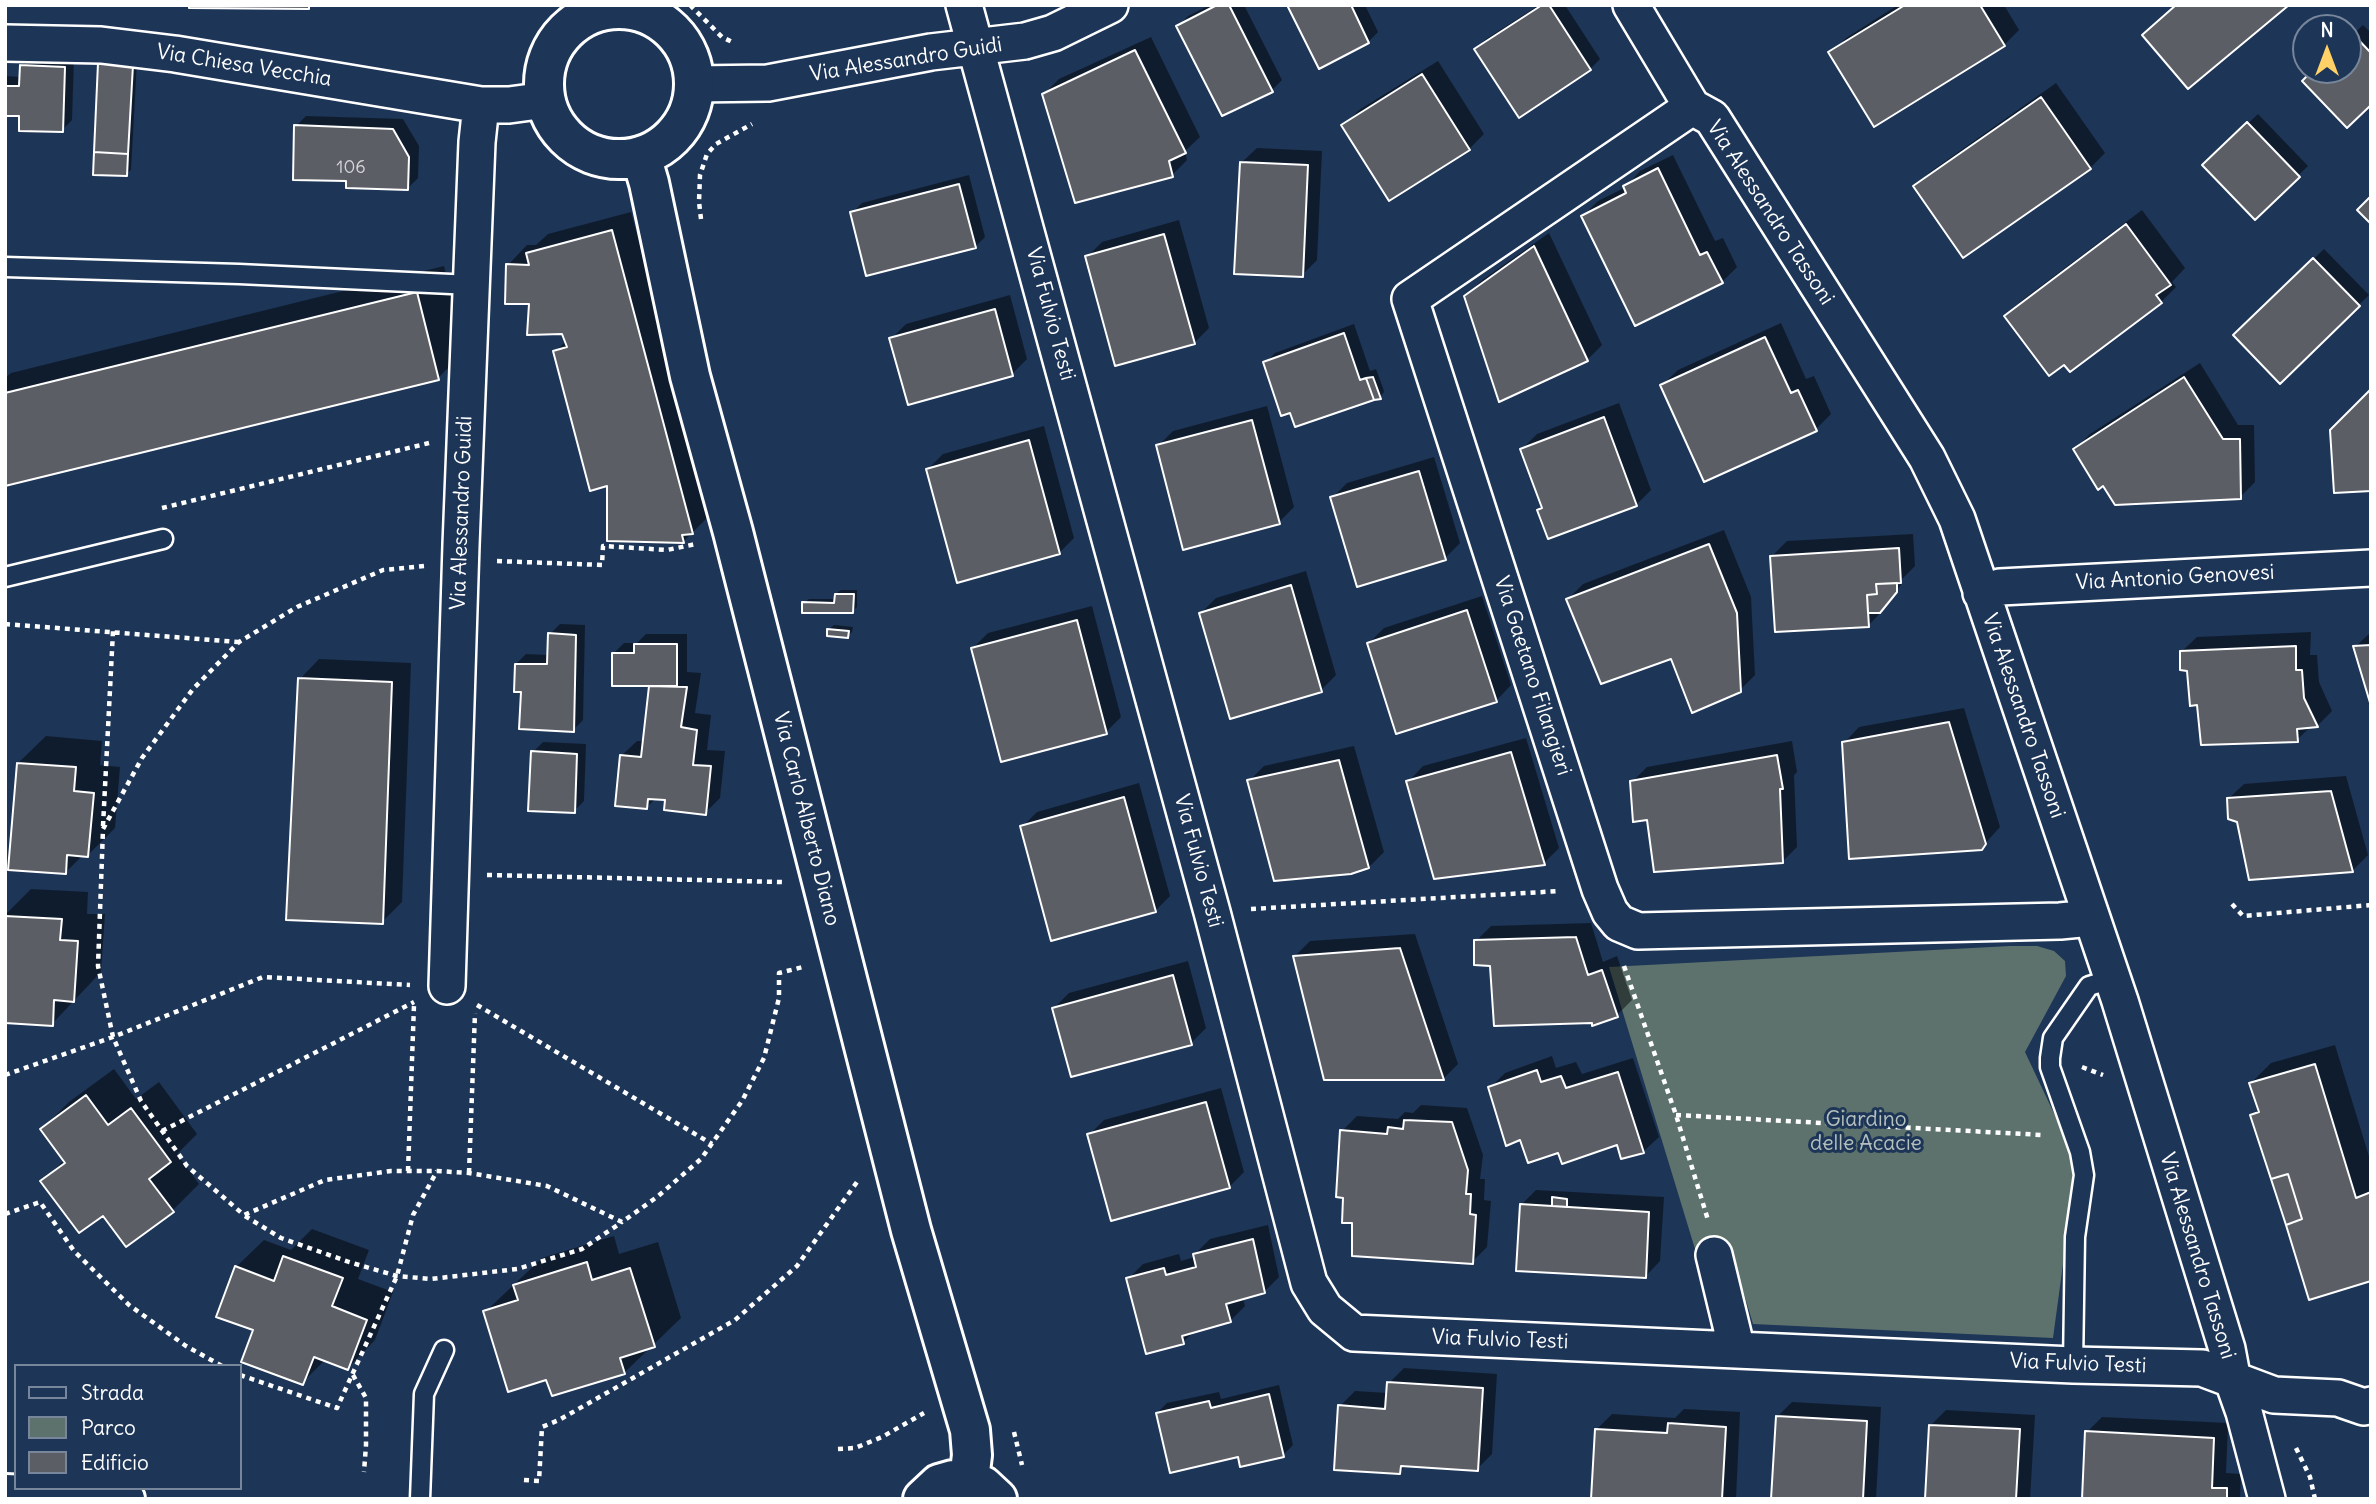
<!DOCTYPE html>
<html>
<head>
<meta charset="utf-8">
<style>
	body { margin:0 }
	#map { position:relative; width:2376px; height:1504px; overflow:hidden; background:#1d3557; font-family:Delius,sans-serif }
	canvas { display:block }
	.frame { position:absolute; inset:0; border:7px solid #fff; pointer-events:none }
	.legend { position:absolute; left:14px; top:1364px; width:228px; height:126px; box-sizing:border-box; background:#1d3557; border:2px solid #77869a; margin:0; padding:9px 12px; list-style:none; font-size:21px; color:#fff }
	.legend li { display:flex; align-items:center; gap:14px; height:35px }
	.legend b { width:35px; border:2px solid #77869a }
	.north { position:absolute; left:2292px; top:14px; width:70px; height:70px; box-sizing:border-box; background:#1d3557; border:2px solid #77869a; border-radius:50%; rotate:0deg; font-size:19px; font-weight:700; line-height:28px; text-align:center; color:#fff }
	.north::after { content:''; display:block; margin:auto; width:24px; height:32px; background:#ffd166; clip-path:polygon(50% 0,100% 100%,50% 72%,0 100%) }
</style>
</head>
<body>
<div id="map">
<canvas width="2376" height="1504"></canvas>
<div class="frame"></div>
<ul class="legend">
<li><b style="height:9px;background:#1d3557"></b>Strada</li>
<li><b style="height:19px;background:#5d726d"></b>Parco</li>
<li><b style="height:19px;background:#5c5e66"></b>Edificio</li>
</ul>
<div class="north">N</div>
</div>
<script>
const g = document.querySelector('canvas').getContext('2d');
g.lineJoin = 'round';
function paint(path, color) { g.fillStyle = color; g.fill(path, 'evenodd'); }
const poly = rows => new Path2D(rows.map(r => 'M' + r).join(''));
function trace(path, color, width, dash) { g.strokeStyle = color; g.lineWidth = width; g.lineCap = dash ? 'butt' : 'round'; g.setLineDash(dash || []); g.stroke(path); }
function write(font, color, halo, rows, align = 'center') {
  g.font = font + ' Delius,sans-serif'; g.lineWidth = 6; g.setLineDash([]); g.textBaseline = 'middle'; g.strokeStyle = halo; g.fillStyle = color; for (const [text, x, y, turn = 0] of rows) {
    g.save(); g.translate(x, y); g.rotate((+turn || 0) * Math.PI / 180); g.textAlign = isNaN(turn) ? turn : align; if (halo) g.strokeText(text, 0, 0); g.fillText(text, 0, 0); g.restore();
  }
}
paint(poly([
	[2010,946,2037,946,2054,951,2065,961,2066,976,2025,1052,2077,1162,2070,1193,2067,1235,2053,1338,1753,1324,1731,1250,1695,1249,1609,967]
]), '#5d726d');
paint(poly([
	[1210,5,1244,5,1282,80,1272,90,1179,26,1188,16],
	[1289,5,1365,5,1378,32,1368,42],
	[1539,5,1565,5,1600,59,1590,69,1476,49,1486,39],
	[1898,5,2004,5,2019,30,2004,45,1831,53,1846,38],
	[2363,25,2371,33,2371,103,2315,70,2348,70,2348,39],
	[1151,37,1200,137,1185,151,1187,160,1172,175,1044,94,1059,79],
	[31,56,74,58,72,120,62,130,21,115,5,114,5,76,21,77,21,66],
	[105,60,137,61,131,170,126,174,100,64],
	[1438,61,1484,134,1469,149,1344,125,1359,110],
	[2056,83,2105,153,2090,168,1915,187,1930,172],
	[2258,114,2308,166,2255,217,2205,165],
	[306,116,403,119,419,146,418,178,408,188,296,126],
	[1257,148,1322,151,1317,260,1302,275,1241,163],
	[1673,155,1715,241,1723,238,1737,267,1722,282,1583,216,1598,201,1626,187,1640,171],
	[969,175,985,237,975,247,852,213,862,203],
	[2142,210,2185,268,2172,282,2176,287,2161,302,2006,316,2021,301],
	[631,212,712,513,683,542,609,484,555,352,566,341,563,332,531,303,508,265,527,245,536,245,548,234],
	[1179,220,1209,328,1194,343,1087,257,1102,242],
	[1549,233,1602,345,1587,360,1466,297,1481,281],
	[2324,249,2369,295,2280,382,2235,335],
	[444,266,465,351,438,378,5,484,5,378,11,373],
	[1010,295,1027,359,1012,374,891,339,906,324],
	[1781,323,1806,379,1814,376,1831,414,1816,429,1662,385,1678,370],
	[1354,324,1370,371,1376,369,1383,388,1384,392,1380,397,1265,363,1275,353],
	[2200,363,2238,425,2254,425,2255,482,2240,497,2075,449,2090,434],
	[1619,403,1651,490,1636,505,1539,510,1543,506,1522,449,1537,434],
	[1267,406,1294,507,1279,522,1158,446,1173,431],
	[1044,426,1074,538,1059,553,928,469,943,454],
	[1434,457,1460,543,1445,558,1332,498,1347,483],
	[1724,530,1751,597,1755,675,1740,690,1672,657,1568,599,1583,584],
	[1913,534,1915,566,1901,580,1901,585,1883,607,1883,610,1868,626,1772,556,1787,541],
	[1306,571,1336,675,1321,690,1201,613,1216,598],
	[841,590,857,590,857,607,852,612,804,603,809,599,836,599,836,594],
	[1482,596,1511,685,1496,701,1369,643,1384,628],
	[1092,606,1121,717,1106,732,973,648,988,633],
	[560,624,585,625,583,720,573,730,522,691,516,664,526,654,549,655,550,634],
	[834,625,853,627,852,632,848,636,829,629],
	[2311,632,2310,655,2317,655,2319,682,2332,711,2317,726,2311,726,2297,740,2199,703,2181,652,2197,637],
	[2371,632,2371,700,2355,647],
	[646,634,687,634,687,672,701,673,695,713,711,715,707,750,725,751,720,798,705,813,667,799,656,798,647,807,621,756,637,741,645,741,651,685,614,653,624,643,637,643],
	[319,659,411,663,402,902,382,922,300,679],
	[1964,708,2000,827,1981,848,1844,743,1859,727],
	[46,736,102,741,100,765,120,767,115,828,88,855,83,855,65,873,18,763],
	[1526,738,1559,848,1544,863,1408,782,1423,766],
	[1792,741,1797,772,1794,775,1797,847,1782,862,1648,818,1632,782,1647,767],
	[543,742,586,744,584,801,574,811,533,752],
	[1354,746,1384,852,1369,867,1249,781,1264,766],
	[2346,776,2368,855,2353,870,2250,878,2239,820,2228,799,2244,784],
	[1139,783,1170,896,1155,911,1022,827,1037,812],
	[31,889,88,892,87,914,105,914,101,972,52,1024,5,1021,5,915],
	[1591,923,1603,962,1617,956,1632,1000,1617,1015,1492,964,1476,941,1491,926],
	[1415,934,1458,1064,1443,1079,1295,956,1310,941],
	[1188,961,1206,1028,1191,1043,1054,1008,1069,993],
	[2335,1045,2371,1163,2371,1279,2252,1115,2260,1108,2251,1083,2271,1063],
	[1552,1056,1556,1068,1576,1062,1582,1074,1633,1058,1659,1137,1643,1152,1619,1143,1559,1150,1522,1138,1490,1088,1505,1073],
	[114,1069,136,1099,159,1082,197,1134,177,1154,199,1184,172,1211,103,1213,43,1181,65,1159,42,1129,69,1102],
	[1221,1088,1244,1172,1229,1187,1089,1135,1104,1120],
	[1421,1105,1467,1108,1483,1155,1480,1179,1485,1179,1484,1200,1491,1201,1487,1247,1472,1262,1354,1222,1342,1131,1357,1116,1398,1119,1405,1112,1413,1113],
	[1536,1190,1664,1197,1660,1261,1645,1277,1521,1205],
	[1268,1225,1279,1277,1264,1292,1243,1298,1245,1306,1230,1321,1195,1331,1183,1342,1128,1279,1143,1264,1179,1254,1181,1261,1195,1257,1195,1254,1210,1239],
	[312,1229,369,1250,358,1279,393,1292,375,1340,348,1368,326,1359,302,1383,236,1267,264,1240,291,1250],
	[614,1236,619,1254,658,1242,681,1318,624,1373,547,1378,485,1312,542,1258],
	[1404,1368,1497,1374,1492,1454,1477,1469,1408,1464,1400,1472,1340,1406,1355,1391,1388,1393,1389,1383],
	[1279,1385,1293,1445,1283,1455,1239,1455,1157,1413,1167,1403,1219,1392,1221,1399],
	[1792,1402,1881,1407,1876,1499,1772,1499,1777,1417],
	[1684,1409,1740,1412,1736,1499,1593,1499,1597,1429,1612,1414,1675,1418],
	[1946,1410,2035,1415,2030,1499,1927,1499,1931,1425],
	[2102,1417,2228,1423,2226,1473,2241,1474,2240,1499,2084,1499,2087,1432]
]), '#0007');
const building = poly([
	[189,5,309,5,309,9,189,8,189,5],
	[1217,5,1229,5,1273,92,1222,116,1176,26,1217,5],
	[1287,5,1351,5,1369,43,1319,69,1287,5],
	[1542,5,1549,5,1591,70,1519,118,1474,49,1542,5],
	[1905,5,1980,5,2005,46,1874,127,1828,52,1905,5],
	[2176,5,2289,5,2188,89,2142,35,2176,5],
	[2352,33,2371,53,2371,105,2347,128,2302,81,2313,70,2348,70,2348,37,2352,33],
	[1135,50,1186,153,1169,161,1173,177,1075,203,1042,94,1135,50],
	[98,63,133,65,128,154,94,152,98,63],
	[20,65,65,67,63,132,19,131,19,116,5,116,5,86,19,86,20,65],
	[1422,74,1470,150,1389,201,1341,125,1422,74],
	[2041,97,2091,169,1963,258,1913,186,2041,97],
	[2247,122,2300,177,2255,220,2202,165,2247,122],
	[294,125,393,129,409,157,408,190,346,188,346,181,293,180,294,125],
	[94,152,128,154,127,176,93,175,94,152],
	[1240,162,1308,165,1303,277,1234,274,1240,162],
	[1658,168,1700,255,1707,252,1723,283,1635,326,1581,216,1626,193,1623,186,1658,168],
	[959,184,976,248,866,276,850,212,959,184],
	[2371,196,2371,224,2357,210,2371,196],
	[2126,224,2171,285,2156,295,2162,303,2070,372,2064,365,2049,376,2004,316,2126,224],
	[612,230,693,534,682,535,684,543,607,541,607,486,590,491,553,351,567,347,562,334,527,335,529,304,505,304,506,264,529,265,526,253,612,230],
	[1164,234,1195,344,1115,366,1085,256,1164,234],
	[1534,246,1588,361,1499,402,1464,296,1534,246],
	[2313,258,2360,306,2280,384,2233,335,2313,258],
	[417,292,439,380,5,486,5,393,417,292],
	[995,309,1013,376,908,405,889,338,995,309],
	[1344,333,1360,380,1366,378,1374,400,1295,427,1290,413,1281,416,1263,362,1344,333],
	[1765,337,1791,393,1798,390,1817,431,1704,482,1660,385,1765,337],
	[1373,377,1381,399,1374,400,1366,378,1373,377],
	[2184,377,2223,439,2240,439,2241,499,2115,505,2103,486,2098,490,2073,449,2184,377],
	[2371,389,2371,491,2334,493,2330,430,2371,389],
	[1604,417,1637,506,1548,539,1537,510,1542,508,1520,449,1604,417],
	[1252,420,1280,524,1183,550,1156,445,1252,420],
	[1029,440,1060,554,957,583,926,469,1029,440],
	[1419,471,1446,560,1357,587,1330,497,1419,471],
	[1709,544,1737,613,1741,692,1692,713,1671,659,1601,684,1566,599,1709,544],
	[1899,548,1901,583,1876,584,1877,594,1867,595,1869,627,1775,632,1770,556,1899,548],
	[1897,583,1897,592,1880,613,1868,613,1867,595,1877,594,1876,584,1897,583],
	[1291,585,1322,692,1230,719,1199,613,1291,585],
	[835,594,854,594,853,613,802,613,802,602,834,603,835,594],
	[1467,610,1497,702,1396,734,1367,643,1467,610],
	[1077,620,1107,734,1001,762,971,648,1077,620],
	[827,629,849,631,848,638,827,636,827,629],
	[548,633,576,635,574,732,519,729,521,692,514,692,515,664,547,664,548,633],
	[634,644,677,644,677,686,612,686,612,653,634,653,634,644],
	[2371,645,2371,706,2353,646,2371,645],
	[2296,646,2296,670,2302,670,2304,698,2318,727,2297,729,2298,742,2201,745,2197,705,2190,706,2187,671,2180,670,2180,651,2296,646],
	[298,678,392,682,383,924,286,920,298,678],
	[649,686,687,687,681,727,697,730,693,765,711,766,706,815,664,810,665,800,648,799,647,809,615,806,620,755,641,757,649,686],
	[1949,722,1986,844,1982,850,1849,859,1842,742,1949,722],
	[531,751,577,754,575,813,528,811,531,751],
	[1511,752,1545,865,1434,879,1406,781,1511,752],
	[1777,755,1783,789,1780,789,1783,863,1654,872,1647,820,1633,822,1630,781,1777,755],
	[1339,760,1369,868,1351,874,1274,881,1247,780,1339,760],
	[17,763,76,767,74,791,94,793,88,857,67,855,66,874,8,870,17,763],
	[2331,791,2353,872,2249,880,2237,822,2228,819,2227,798,2331,791],
	[1124,797,1156,912,1051,941,1020,826,1124,797],
	[5,916,62,919,60,940,78,941,74,1002,54,1000,53,1026,5,1023,5,916],
	[1576,937,1588,975,1602,970,1618,1017,1592,1026,1592,1023,1494,1026,1490,966,1474,965,1474,940,1576,937],
	[1400,948,1444,1080,1324,1080,1293,956,1400,948],
	[1173,975,1192,1045,1071,1077,1052,1008,1173,975],
	[2315,1064,2356,1198,2371,1192,2371,1281,2309,1300,2286,1225,2302,1219,2288,1174,2271,1179,2250,1115,2259,1112,2249,1083,2315,1064],
	[1537,1070,1541,1082,1561,1076,1566,1088,1618,1072,1644,1153,1621,1159,1617,1145,1562,1164,1558,1153,1528,1163,1520,1140,1506,1146,1488,1087,1537,1070],
	[86,1095,108,1125,131,1108,171,1162,149,1179,174,1212,126,1247,103,1216,79,1233,40,1181,65,1163,40,1129,86,1095],
	[1206,1102,1230,1188,1111,1221,1087,1134,1206,1102],
	[1404,1120,1452,1122,1468,1170,1466,1194,1471,1194,1470,1214,1476,1215,1473,1264,1352,1256,1352,1223,1342,1223,1343,1198,1336,1197,1340,1130,1387,1134,1388,1127,1403,1129,1404,1120],
	[2288,1174,2302,1219,2286,1225,2271,1179,2288,1174],
	[1552,1197,1567,1199,1567,1207,1552,1206,1552,1197],
	[1520,1204,1649,1212,1646,1278,1516,1271,1520,1204],
	[1253,1239,1265,1293,1226,1304,1231,1322,1182,1336,1184,1344,1146,1354,1126,1278,1164,1268,1166,1275,1196,1267,1193,1254,1253,1239],
	[283,1256,343,1278,332,1306,367,1320,348,1370,314,1357,303,1385,241,1362,253,1330,216,1317,235,1266,274,1281,283,1256],
	[587,1262,592,1280,630,1268,655,1347,620,1358,625,1374,552,1396,546,1380,508,1392,483,1311,518,1300,513,1285,587,1262],
	[1387,1382,1483,1388,1478,1471,1401,1466,1400,1474,1334,1470,1338,1405,1385,1409,1387,1382],
	[1269,1394,1284,1457,1240,1467,1238,1457,1170,1473,1156,1413,1209,1401,1211,1408,1269,1394],
	[1776,1416,1867,1421,1863,1499,1771,1499,1776,1416],
	[1668,1423,1726,1427,1722,1499,1591,1499,1595,1429,1667,1433,1668,1423],
	[1929,1425,2020,1429,2016,1499,1925,1499,1929,1425],
	[2085,1431,2214,1438,2212,1488,2227,1488,2227,1499,2082,1499,2085,1431]
]);
paint(building, '#5c5e66');
trace(building, '#fff', 2);
const service = poly([
	[5,267,239,274,472,285],
	[5,577,163,539],
	[2073,1365,2075,1237,2084,1175,2080,1152,2050,1067,2050,1058,2053,1038,2089,986,2112,979],
	[420,1499,424,1394,444,1350]
]);
const minor = poly([
	[964,5,1212,912,1309,1283,1325,1309,1354,1333,2073,1365,2202,1368,2274,1395,2338,1398,2364,1407,2371,1405],
	[1631,5,1692,107,1712,118,1927,458,1957,519,2120,1001,2227,1349,2233,1381,2244,1412,2267,1499],
	[5,43,101,45,175,54,481,105,509,105,546,100],
	[694,84,768,83,931,52,1025,41,1053,33,1110,5],
	[1692,107,1410,299,1600,889,1610,912,1619,923,1638,931,2060,921,2091,918],
	[1981,593,2000,587,2371,568],
	[447,986,461,545,477,142,481,105],
	[1714,1255,1737,1350]
]);
const tertiary = poly([
	[5,1494,125,1499]
]);
const secondary = poly([
	'544 84a75 75 0 1 1 150 0a75 75 0 1 1-150 0Z',
	[641,156,649,183,690,376,733,532,911,1230,970,1430,972,1455,969,1480],
	[923,1499,939,1484,953,1480,969,1480,983,1486,997,1499]
]);
trace(service, '#fff', 23);
trace(minor, '#fff', 40);
trace(tertiary, '#fff', 44);
trace(secondary, '#fff', 44);
trace(poly([
	[690,5,722,37,734,43],
	[701,219,699,202,700,175,707,154,716,144,752,124],
	[162,508,429,443],
	[497,561,602,565,603,546,667,550,696,544],
	[424,566,383,570,297,607,239,642,193,689,142,758,103,829,98,966,113,1037,141,1101,187,1166,244,1215,325,1180,391,1171,437,1171,469,1173,547,1186,622,1222,657,1197,701,1159,742,1101,764,1058,779,998,779,973,803,967],
	[5,624,238,642],
	[103,826,113,631],
	[487,875,782,882],
	[2232,904,2243,916,2371,905],
	[1251,909,1560,891],
	[1624,966,1676,1115,1708,1220],
	[477,1005,712,1144],
	[2082,1067,2103,1075],
	[5,1075,113,1037,263,977,410,985],
	[1676,1115,2042,1135],
	[162,1131,414,1002],
	[408,1171,414,1005],
	[469,1173,475,1013],
	[5,1214,40,1202,74,1251,129,1305,186,1346,222,1366],
	[245,1216,281,1238,349,1262,397,1276,431,1279,517,1269,582,1249,622,1222],
	[240,1375,337,1408,397,1276,413,1215,437,1171],
	[353,1375,366,1398,366,1445,364,1472],
	[1014,1432,1022,1465],
	[2296,1448,2310,1477,2315,1499],
	[838,1449,855,1448,882,1437,924,1413],
	[524,1480,539,1481,542,1427,559,1420,735,1320,797,1266,857,1182]
]), '#fff', 4.5, [5, 5]);
trace(service, '#1d3557', 18);
trace(minor, '#1d3557', 35);
trace(tertiary, '#1d3557', 38);
trace(secondary, '#1d3557', 38);
write('18px', '#d6d7d9', null, [
	["106",351,168]
]);
write('21px', '#fff', '#1d3557', [
	["Via Alessandro Guidi",906,60,-9],
	["Via Chiesa Vecchia",244,66,9],
	["Via Alessandro Tassoni",1770,213,57],
	["Via Fulvio Testi",1050,314,75],
	["Via Alessandro Guidi",462,513,-88],
	["Via Antonio Genovesi",2175,578,-3],
	["Via Gaetano Filangieri",1532,676,72],
	["Via Alessandro Tassoni",2023,716,71],
	["Via Carlo Alberto Diano",806,819,76],
	["Via Fulvio Testi",1198,861,75],
	["Via Alessandro Tassoni",2197,1256,73],
	["Via Fulvio Testi",1500,1340,2],
	["Via Fulvio Testi",2078,1364,2]
]);
write('21px', '#b6c0bd', '#1d3557', [
	["Giardino",1866,1120],
	["delle Acacie",1866,1144]
]);
</script>
</body>
</html>
